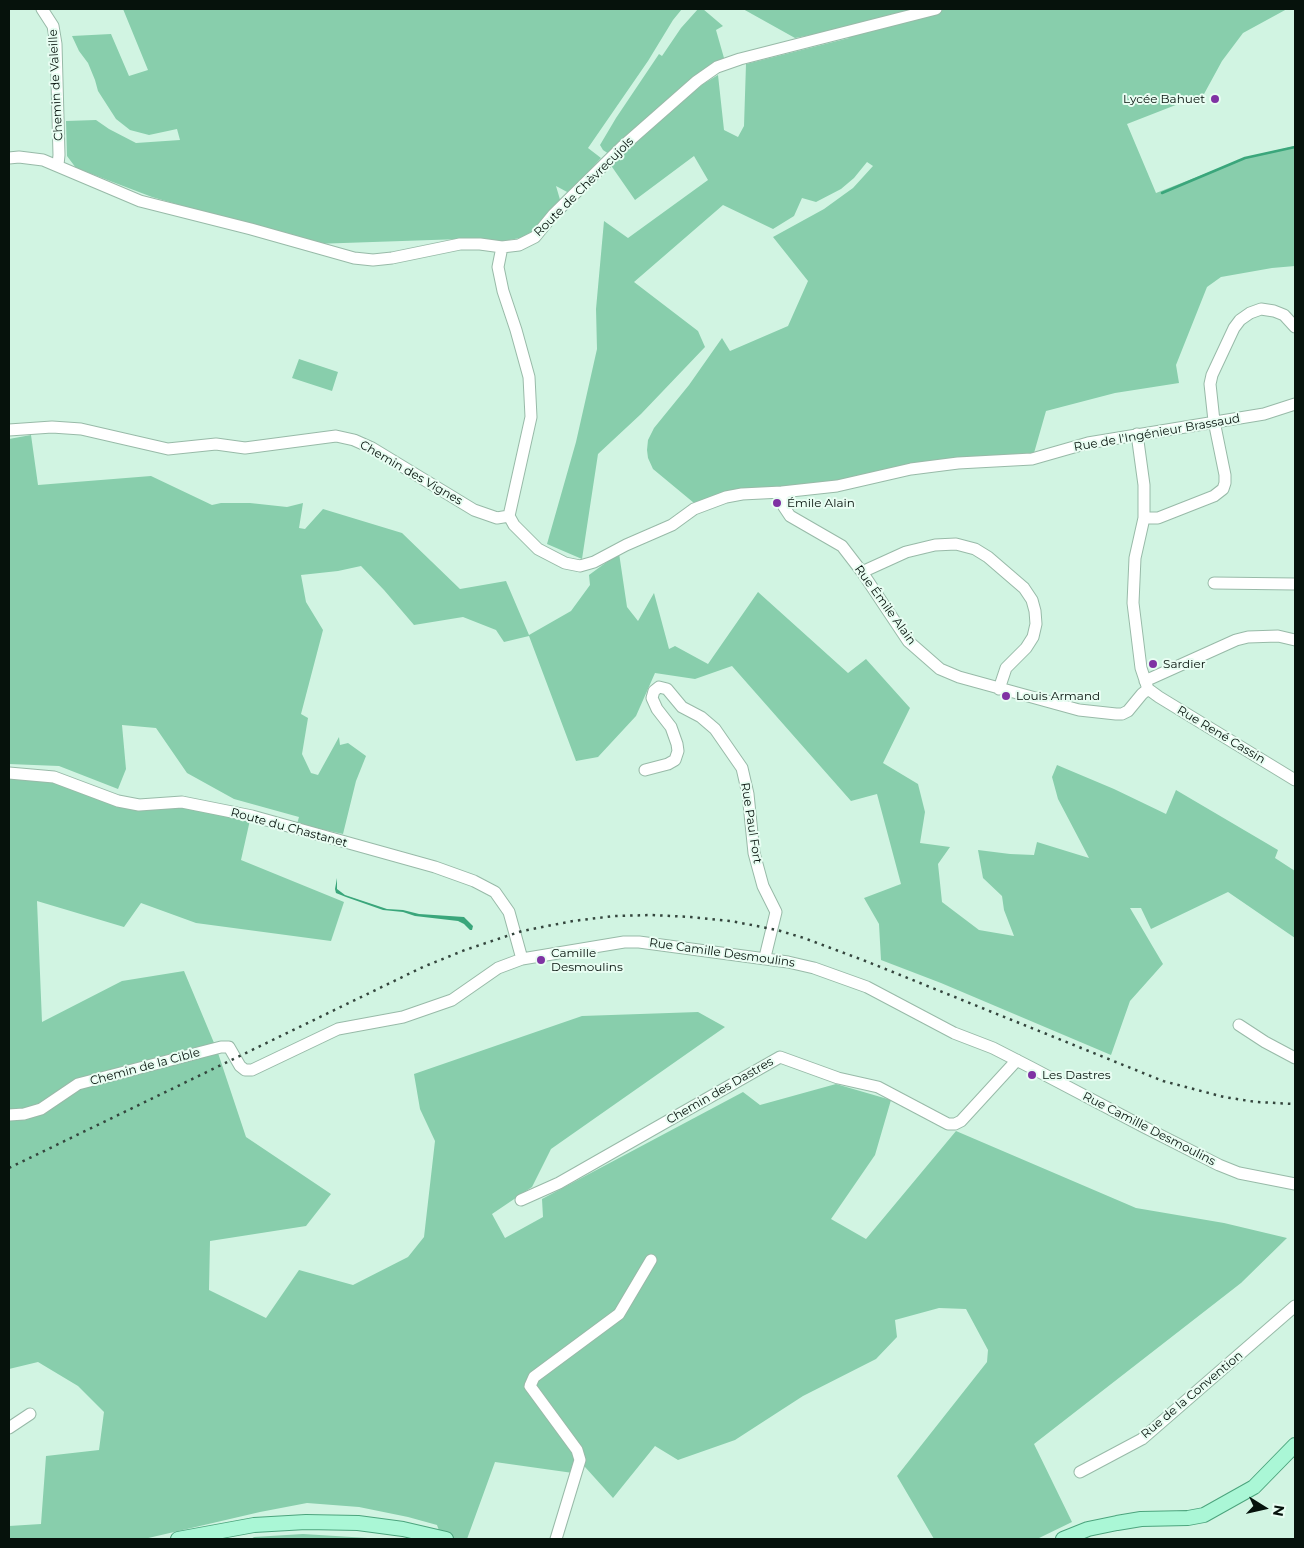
<!DOCTYPE html>
<html>
<head>
<meta charset="utf-8">
<style>
	body { margin:0 }
	#map { position:relative; width:1304px; height:1548px; overflow:hidden; background:#d1f4e2; font-family:Montserrat,sans-serif }
	canvas { display:block }
	.frame { position:absolute; inset:0; border:10px solid #06120c; pointer-events:none }
	.north { position:absolute; left:1239px; top:1483px; width:50px; height:50px; -webkit-text-stroke:4px #e8fdf2; paint-order:stroke; rotate:100deg; font-size:14px; font-weight:700; line-height:20px; text-align:center; color:#06120c }
	.north::after { content:''; display:block; margin:auto; width:18px; height:22px; background:#06120c; clip-path:polygon(50% 0,100% 100%,50% 72%,0 100%) }
</style>
</head>
<body>
<div id="map">
<canvas width="1304" height="1548"></canvas>
<div class="frame"></div>
<div class="north">N</div>
</div>
<script>
const g = document.querySelector('canvas').getContext('2d');
g.lineJoin = 'round';
function paint(path, color) { g.fillStyle = color; g.fill(path, 'evenodd'); }
const poly = rows => new Path2D(rows.map(r => 'M' + r).join(''));
function trace(path, color, width, dash) { g.strokeStyle = color; g.lineWidth = width; g.lineCap = dash ? 'butt' : 'round'; g.setLineDash(dash || []); g.stroke(path); }
function write(font, color, halo, rows, align = 'center') {
  g.font = font + ' Montserrat,sans-serif'; g.lineWidth = 4; g.setLineDash([]); g.textBaseline = 'middle'; g.strokeStyle = halo; g.fillStyle = color; for (const [text, x, y, turn = 0] of rows) {
    g.save(); g.translate(x, y); g.rotate((+turn || 0) * Math.PI / 180); g.textAlign = isNaN(turn) ? turn : align; if (halo) g.strokeText(text, 0, 0); g.fillText(text, 0, 0); g.restore();
  }
}
paint(poly([
	[123,9,682,9,673,20,648,61,588,148,601,158,569,193,556,186,561,203,530,236,499,242,461,239,314,244,152,197,76,168,67,156,66,121,96,120,109,129,136,143,180,140,177,129,149,135,130,130,116,119,98,91,95,80,88,63,79,51,72,36,111,34,129,76,148,70],
	[698,9,703,9,723,26,716,30,724,58,709,66,609,154,603,150,600,145,616,118,659,54,662,56,681,28],
	[743,9,1287,9,1243,33,1222,61,1204,94,1127,124,1156,193,1248,157,1295,146,1295,266,1272,268,1221,277,1207,287,1176,365,1179,383,1115,393,1046,411,1034,453,965,457,910,464,830,483,727,492,694,503,653,469,648,458,647,450,648,440,654,428,689,385,722,338,730,351,788,326,808,281,773,237,824,209,853,188,873,166,867,162,854,178,841,189,816,202,802,198,794,216,773,229,723,205,634,282,698,331,705,347,641,414,598,454,582,559,547,544,576,442,597,349,596,309,604,221,628,238,708,180,694,156,635,200,610,164,620,153,703,84,718,75,724,130,738,137,744,126,746,64,849,38,848,28,795,38],
	[299,359,338,372,332,391,292,378],
	[31,435,38,485,151,476,212,505,221,503,250,503,287,507,303,503,299,528,305,529,323,509,402,533,460,589,506,581,529,635,571,611,590,585,589,575,619,553,627,607,638,621,654,593,669,649,675,646,708,664,758,592,848,673,866,659,910,708,883,763,918,784,925,812,920,843,950,847,938,864,942,902,979,930,1014,936,1004,910,1002,896,983,878,978,850,1010,854,1034,855,1037,842,1089,858,1058,799,1052,777,1057,765,1114,789,1166,814,1176,790,1278,850,1275,858,1295,871,1295,938,1228,892,1151,929,1141,908,1130,908,1163,964,1130,1001,1111,1055,941,983,881,960,879,924,864,898,901,884,877,794,851,801,732,666,695,679,655,673,636,716,598,757,576,761,529,636,504,642,496,630,463,617,414,625,384,590,361,566,338,571,301,575,306,602,323,630,301,714,308,718,302,754,311,773,318,775,339,737,340,745,348,743,366,756,356,781,343,834,297,824,299,817,234,799,187,773,156,728,122,725,126,769,118,789,59,766,9,764,9,439],
	[9,775,43,777,118,803,172,806,250,820,241,860,344,902,331,941,196,923,141,903,124,927,37,901,42,1022,122,981,184,971,217,1050,246,1137,331,1194,306,1226,210,1241,209,1290,266,1318,299,1270,353,1285,408,1257,424,1237,435,1141,420,1109,414,1074,582,1016,698,1012,725,1027,551,1149,532,1187,492,1214,505,1238,543,1217,542,1199,743,1092,760,1105,836,1084,891,1100,875,1155,831,1219,866,1239,956,1131,1136,1208,1224,1223,1287,1238,1241,1283,1034,1444,1072,1522,1037,1539,934,1539,897,1476,987,1362,988,1350,966,1309,939,1308,895,1320,897,1337,876,1359,803,1396,735,1440,678,1460,655,1446,613,1498,576,1457,573,1473,495,1462,467,1539,442,1539,437,1525,408,1517,359,1507,307,1503,260,1512,144,1539,9,1539,9,1526,41,1524,46,1456,99,1450,104,1412,78,1386,38,1362,9,1369],
	[303,1534,384,1539,251,1539,254,1537]
]), '#88ceac');
paint(poly([
	[337,878,337,889,345,895,387,909,403,910,419,914,464,917,473,926,472,930,470,930,464,924,458,921,415,916,403,912,383,910,346,897,336,893,335,889]
]), '#3aa67b');
trace(poly([
	[1162,193,1245,158,1295,147]
]), '#3aa67b', 2.5);
const minor = poly([
	[42,9,53,26,56,44,59,155,58,165],
	[9,158,19,157,43,160,140,201,251,229,354,258,373,260,392,258,460,244,480,244,502,247,519,245,535,237,553,215,622,147,697,81,717,67,740,59,936,9],
	[502,247,498,267,503,291,516,330,529,377,531,417,509,516],
	[9,430,52,427,81,429,168,449,216,444,245,448,336,436,354,440,372,448,474,510,497,518,509,516],
	[1137,434,1144,485,1144,518,1135,558,1133,603,1141,668,1148,689,1159,697,1295,780],
	[782,492,784,507,790,516,842,546,862,572,908,641,940,669,959,677,1079,710,1116,714,1122,714,1128,711,1142,694,1148,689],
	[509,516,514,525,538,549,565,563,580,566,594,562,626,545,672,525,694,509,726,497,742,494,782,492,837,486,911,469,958,463,1032,459,1088,443,1264,414,1295,404],
	[1144,518,1158,518,1214,496,1223,489,1225,483,1225,475,1214,421,1210,384,1212,375,1234,328,1240,320,1250,313,1261,309,1274,311,1284,315,1295,327],
	[862,572,906,552,935,545,956,544,975,549,988,557,1024,588,1032,600,1035,611,1036,624,1033,637,1026,648,1006,668,999,689],
	[1214,583,1295,584],
	[1145,681,1236,640,1248,637,1278,636,1295,640],
	[645,770,668,764,675,760,678,751,677,744,671,727,657,709,652,698,654,691,659,687,667,689,682,707,701,717,715,729,742,768,748,794,754,853,763,886,776,912,765,957],
	[9,773,54,777,118,801,139,805,182,802,252,816,435,867,474,881,495,892,509,912,522,959],
	[1239,1025,1265,1042,1295,1058],
	[9,1115,24,1114,41,1109,78,1084,221,1047,229,1047,240,1066,245,1070,252,1070,338,1029,403,1017,452,1000,498,968,522,959,624,942,639,942,788,962,814,968,867,987,954,1033,993,1048,1032,1068,1144,1127,1219,1165,1239,1173,1295,1184],
	[521,1200,559,1183,780,1057,838,1078,878,1087,948,1124,955,1124,961,1121,1017,1060],
	[9,1428,30,1414],
	[1080,1472,1142,1439,1295,1306],
	[556,1539,580,1460,577,1450,530,1386,534,1377,619,1314,651,1260]
]);
const major = poly([
	[178,1539,254,1525,306,1522,358,1523,403,1529,446,1539],
	[1063,1539,1088,1529,1117,1523,1141,1519,1188,1518,1204,1515,1254,1487,1295,1445]
]);
trace(minor, '#98baa8', 13);
trace(major, '#4ca47d', 16);
trace(minor, '#fff', 11);
trace(major, '#aaf7d6', 14);
trace(poly([
	[9,1168,423,967,465,950,522,931,573,921,614,916,652,915,691,917,731,921,777,930,804,938,868,962,1163,1081,1224,1097,1256,1102,1295,1104]
]), '#34453d', 2.5, [2.5, 5]);
for (const [x, y, r, color] of [
	[1215,99,5,"#7f32a3"],
	[777,503,5,"#7f32a3"],
	[1153,664,5,"#7f32a3"],
	[1006,696,5,"#7f32a3"],
	[541,960,5,"#7f32a3"],
	[1032,1075,5,"#7f32a3"]
]) { const dot = new Path2D(); dot.arc(x, y, r, 0, 2 * Math.PI); g.fillStyle = color; g.fill(dot); trace(dot, '#e8fdf2', 2); }
write('12px', '#06120c', '#e8fdf2', [
	["Chemin de Valeille",56,85,-93],
	["Route de Chèvrecujols",584,187,-45],
	["Rue de l'Ingénieur Brassaud",1157,433,-10],
	["Chemin des Vignes",411,473,30],
	["Rue Émile Alain",885,605,54],
	["Rue René Cassin",1221,735,31],
	["Rue Paul Fort",751,823,81],
	["Route du Chastanet",289,828,15],
	["Rue Camille Desmoulins",722,953,8],
	["Chemin de la Cible",145,1067,-15],
	["Chemin des Dastres",720,1091,-30],
	["Rue Camille Desmoulins",1149,1129,27],
	["Rue de la Convention",1192,1395,-40]
]);
write('12px', '#06120c', '#e8fdf2', [
	["Lycée Bahuet",1205,99,"right"],
	["Émile Alain",787,503],
	["Sardier",1163,664],
	["Louis Armand",1016,696],
	["Camille",551,953],
	["Desmoulins",551,967],
	["Les Dastres",1042,1075]
], 'left');
</script>
</body>
</html>
